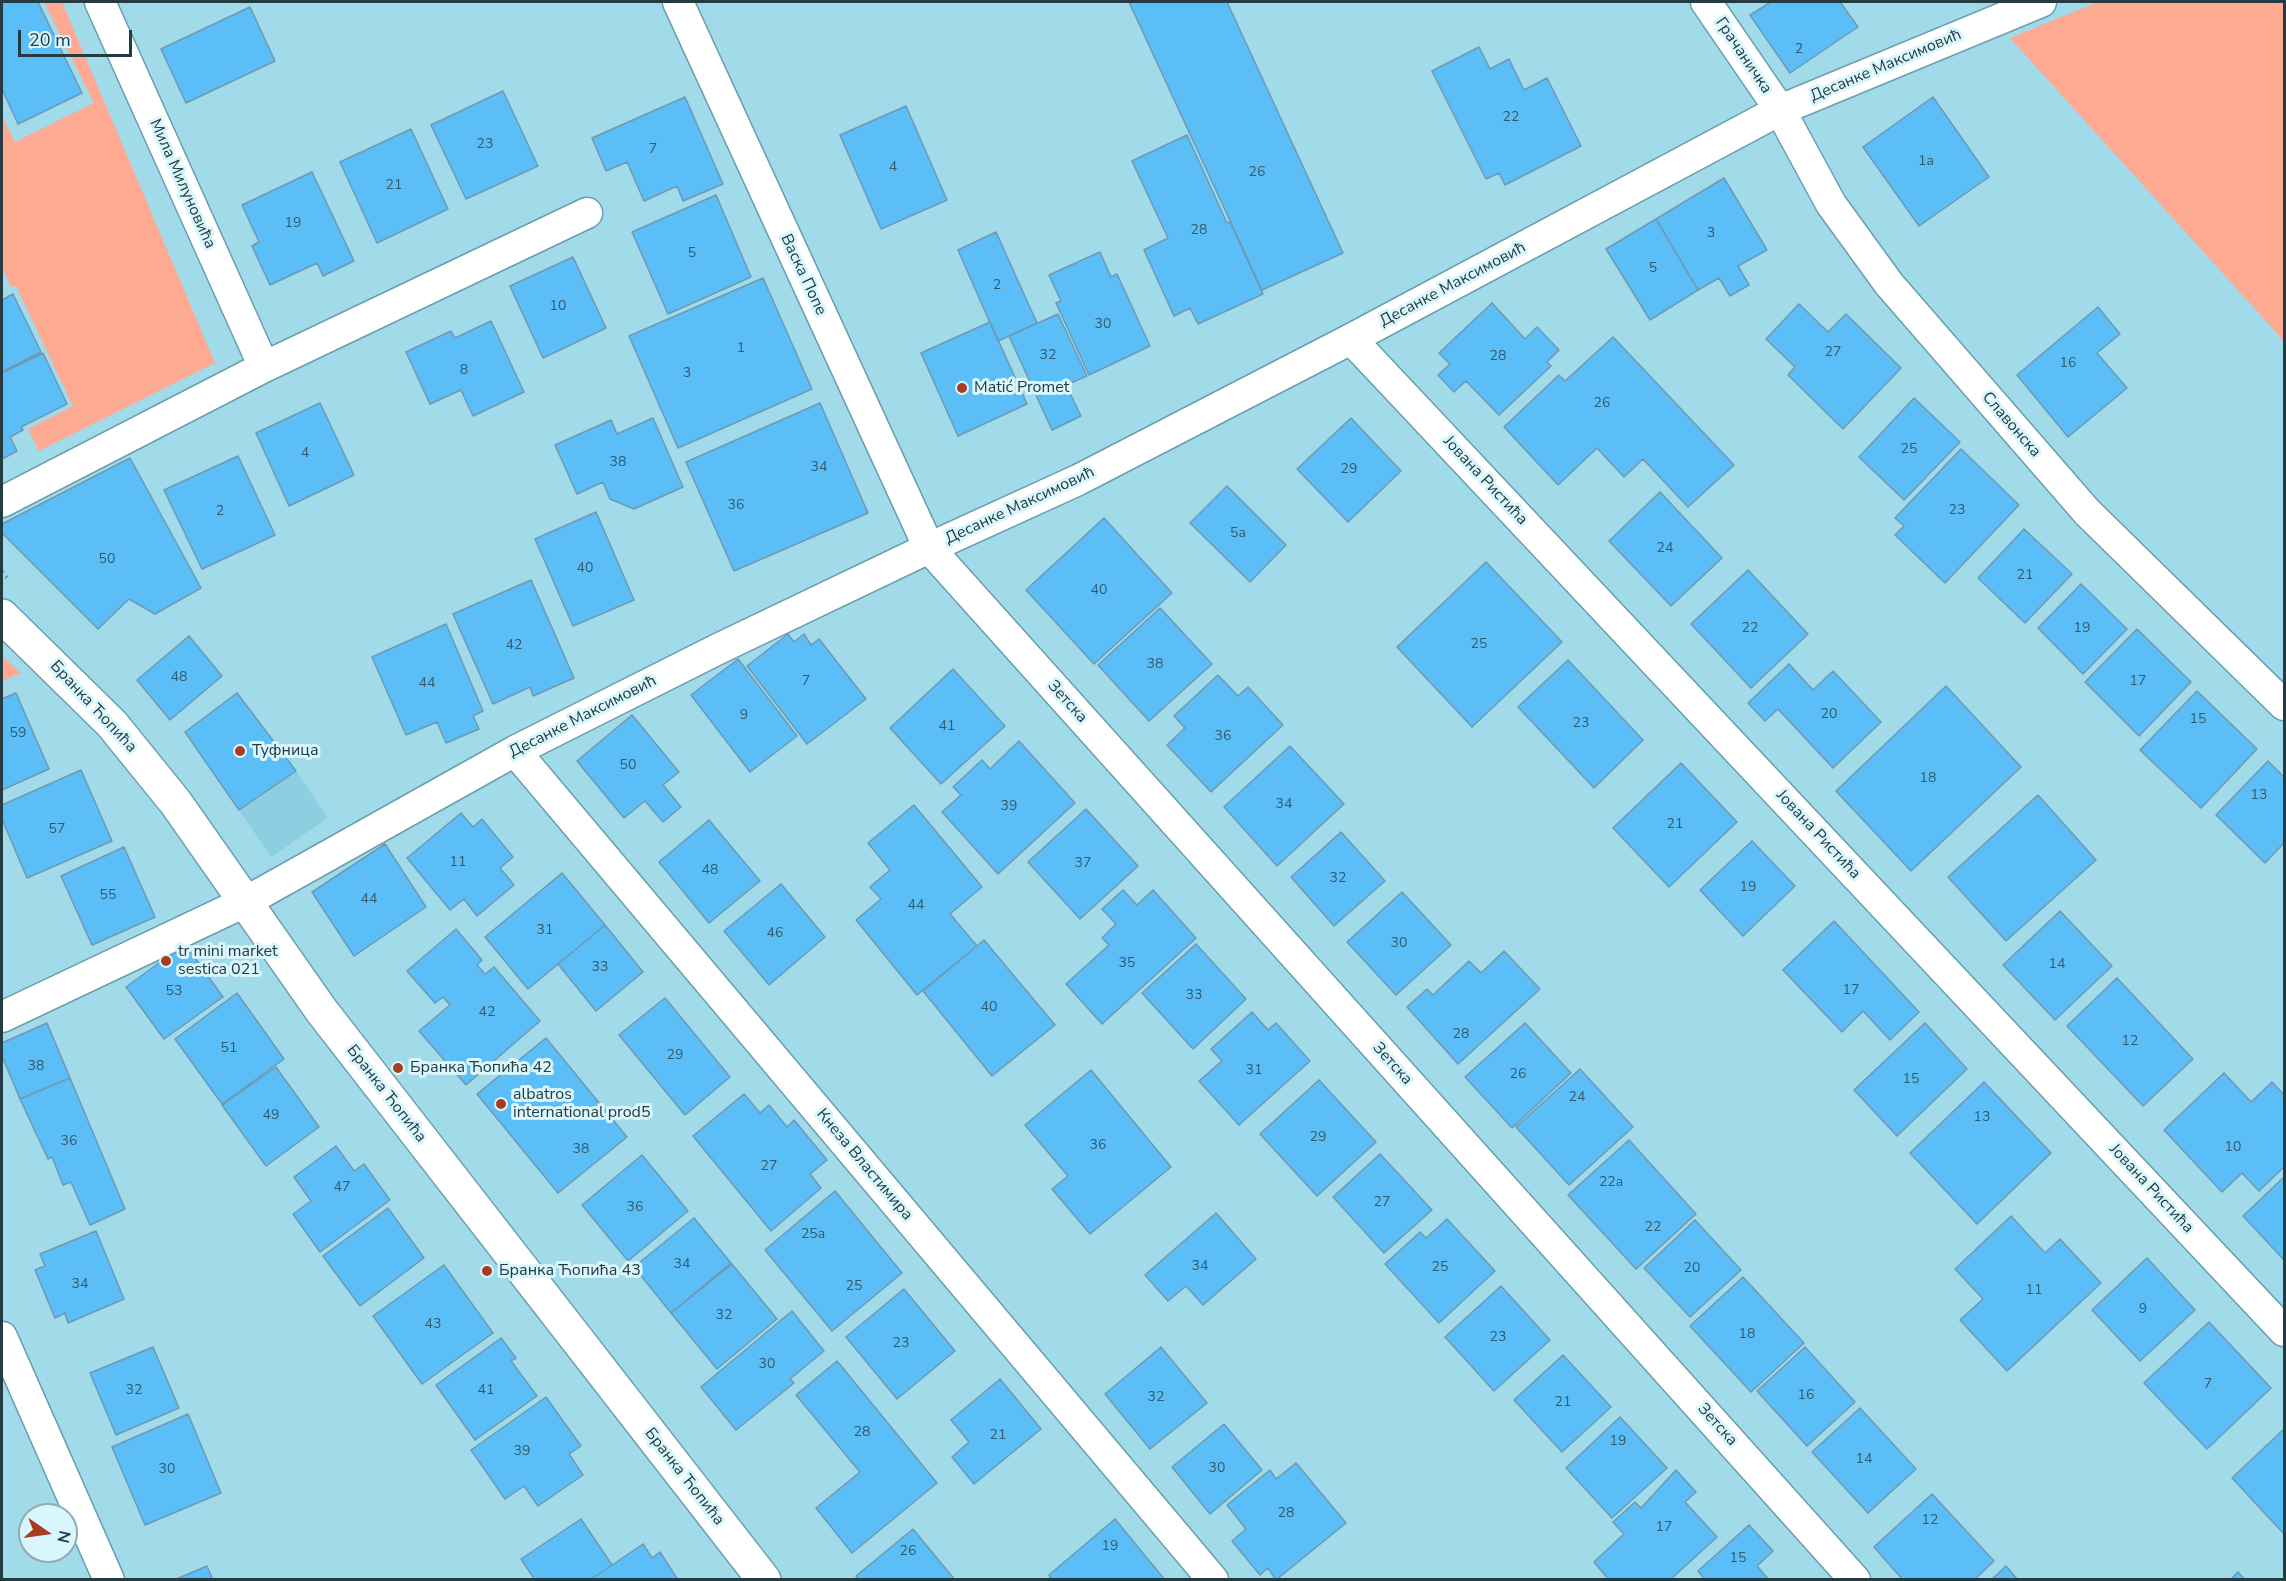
<!DOCTYPE html>
<html>
<head>
<meta charset="utf-8">
<style>
	body { margin:0 }
	#map { position:relative; width:2286px; height:1581px; overflow:hidden; background:#a1dae9; font-family:"Nunito Sans",sans-serif }
	canvas { display:block }
	.frame { position:absolute; inset:0; border:3px solid #243b41; pointer-events:none }
	.north { position:absolute; left:18px; top:1503px; width:60px; height:60px; box-sizing:border-box; background:#daf6fd; border:2px solid #91abb2; border-radius:50%; rotate:103deg; font-size:16px; font-weight:700; line-height:24px; text-align:center; color:#243b41 }
	.north::after { content:''; display:block; margin:auto; width:21px; height:27px; background:#a63d20; clip-path:polygon(50% 0,100% 100%,50% 72%,0 100%) }
	.scale { position:absolute; left:18px; top:30px; width:114px; height:27px; box-sizing:border-box; border:3px solid #243b41; border-top:0; padding-left:8px; font-size:18px; line-height:21px; white-space:nowrap; color:#243b41; -webkit-text-stroke:4px #daf6fd; paint-order:stroke }
</style>
</head>
<body>
<div id="map">
<canvas width="2286" height="1581"></canvas>
<div class="frame"></div>
<div class="north">N</div>
<div class="scale">20 m</div>
</div>
<script>
const g = document.querySelector('canvas').getContext('2d');
g.lineJoin = 'round';
function paint(path, color) { g.fillStyle = color; g.fill(path, 'evenodd'); }
const poly = rows => new Path2D(rows.map(r => 'M' + r).join(''));
function trace(path, color, width, dash) { g.strokeStyle = color; g.lineWidth = width; g.lineCap = dash ? 'butt' : 'round'; g.setLineDash(dash || []); g.stroke(path); }
function write(font, color, halo, rows, align = 'center') {
  g.font = font + ' "Nunito Sans",sans-serif'; g.lineWidth = 6; g.setLineDash([]); g.textBaseline = 'middle'; g.strokeStyle = halo; g.fillStyle = color; for (const [text, x, y, turn = 0] of rows) {
    g.save(); g.translate(x, y); g.rotate((+turn || 0) * Math.PI / 180); g.textAlign = isNaN(turn) ? turn : align; if (halo) g.strokeText(text, 0, 0); g.fillText(text, 0, 0); g.restore();
  }
}
paint(poly([
	[296,771,328,818,271,857,239,810]
]), '#8dcfe0');
paint(poly([
	[44,2,62,2,215,363,39,451,28,429,73,406,16,286,11,287,2,267,2,115,15,142,94,103],
	[2098,2,2284,2,2284,341,2010,38],
	[2,656,21,673,2,681]
]), '#fea992');
const building = poly([
	[2,2,38,2,82,93,18,124,2,89,2,2],
	[1129,2,1227,2,1343,253,1262,290,1129,2],
	[1771,2,1840,2,1858,27,1790,73,1750,15,1771,2],
	[250,7,275,61,186,103,161,49,250,7],
	[1479,47,1490,69,1509,59,1524,90,1547,78,1581,146,1505,185,1499,173,1486,179,1432,71,1479,47],
	[503,91,538,166,466,199,431,125,503,91],
	[685,97,723,184,683,201,677,186,644,201,627,162,606,171,592,138,685,97],
	[1933,97,1989,177,1919,226,1863,147,1933,97],
	[906,106,947,200,881,229,840,135,906,106],
	[411,129,448,209,377,243,340,162,411,129],
	[1187,135,1227,223,1230,222,1263,294,1198,324,1190,308,1174,316,1144,250,1168,238,1132,161,1187,135],
	[312,172,354,261,323,276,317,263,270,285,252,246,259,242,242,205,312,172],
	[1724,178,1767,250,1738,266,1749,285,1730,296,1719,278,1698,290,1656,219,1724,178],
	[716,195,751,277,668,314,632,232,716,195],
	[1656,219,1698,290,1650,320,1606,249,1656,219],
	[996,232,1037,323,998,341,958,250,996,232],
	[1100,252,1111,277,1117,274,1150,346,1089,375,1056,303,1061,301,1049,275,1100,252],
	[573,257,606,328,543,358,510,286,573,257],
	[763,278,812,389,678,448,629,336,763,278],
	[13,294,41,352,2,372,2,300,13,294],
	[1492,303,1525,339,1537,327,1559,350,1547,362,1551,366,1499,415,1466,381,1454,392,1438,375,1450,364,1439,353,1492,303],
	[1799,304,1828,332,1846,314,1901,368,1843,429,1788,375,1795,367,1766,339,1799,304],
	[2098,307,2120,334,2097,353,2127,388,2068,437,2017,375,2098,307],
	[1058,314,1087,376,1066,385,1081,416,1052,430,1009,336,1058,314],
	[491,321,524,392,473,416,461,390,430,404,406,352,451,331,455,338,491,321],
	[990,322,1027,404,958,436,921,353,990,322],
	[1613,337,1734,465,1688,507,1643,459,1624,477,1597,448,1558,485,1504,427,1559,375,1565,381,1613,337],
	[43,353,67,404,21,427,23,430,10,437,17,451,2,459,2,373,43,353],
	[1914,398,1960,442,1904,500,1859,457,1914,398],
	[320,403,354,475,289,506,256,433,320,403],
	[820,403,868,513,734,571,686,462,820,403],
	[653,418,683,487,634,509,610,499,603,482,577,494,555,445,611,420,617,434,653,418],
	[1351,418,1401,471,1348,522,1297,469,1351,418],
	[1961,449,2019,505,1945,583,1895,535,1904,526,1895,518,1961,449],
	[238,456,275,535,202,569,164,490,238,456],
	[130,458,201,588,155,614,129,599,98,629,2,533,2,524,130,458],
	[1227,486,1286,545,1250,582,1190,523,1227,486],
	[1660,492,1722,558,1671,606,1609,541,1660,492],
	[596,512,634,600,573,626,535,539,596,512],
	[1104,518,1172,593,1094,664,1026,590,1104,518],
	[2024,529,2072,574,2025,623,1978,578,2024,529],
	[1486,562,1562,642,1472,727,1397,647,1486,562],
	[1748,570,1808,634,1751,688,1691,624,1748,570],
	[531,580,574,678,533,696,530,687,493,704,453,614,531,580],
	[2081,584,2127,629,2083,674,2038,628,2081,584],
	[1160,608,1212,664,1149,721,1098,665,1160,608],
	[446,624,483,711,473,716,479,729,446,743,437,722,406,735,372,657,446,624],
	[2137,629,2191,682,2139,736,2085,682,2137,629],
	[788,634,794,642,804,634,811,645,819,639,866,699,807,744,747,666,788,634],
	[189,636,222,676,170,720,137,680,189,636],
	[738,659,797,736,750,772,691,695,738,659],
	[1568,660,1643,740,1594,788,1518,707,1568,660],
	[1789,664,1813,690,1833,671,1881,722,1833,768,1778,709,1765,721,1748,703,1789,664],
	[953,669,1005,726,941,784,890,728,953,669],
	[1218,675,1238,696,1248,687,1283,725,1211,792,1167,745,1185,728,1174,716,1218,675],
	[1946,686,2021,767,1911,871,1836,791,1946,686],
	[2197,691,2257,749,2201,808,2140,750,2197,691],
	[16,693,49,769,2,790,2,699,16,693],
	[237,693,296,771,239,810,185,732,237,693],
	[632,715,679,772,663,785,681,807,663,822,645,801,624,818,577,761,632,715],
	[1019,741,1075,803,998,874,942,812,961,795,953,787,982,760,990,769,1019,741],
	[1290,746,1344,804,1277,866,1224,807,1290,746],
	[2268,761,2284,777,2284,843,2265,863,2216,815,2268,761],
	[1681,763,1737,822,1669,887,1613,828,1681,763],
	[81,770,112,841,27,878,2,819,2,805,81,770],
	[2038,795,2096,860,2006,941,1948,877,2038,795],
	[914,805,982,887,950,914,977,946,917,995,856,920,881,899,870,887,890,870,868,843,914,805],
	[1086,809,1138,866,1080,919,1028,862,1086,809],
	[461,813,473,827,482,819,513,857,500,868,514,885,477,916,464,899,450,910,407,858,461,813],
	[709,820,760,881,709,923,659,862,709,820],
	[1341,832,1385,881,1334,926,1291,877,1341,832],
	[1752,841,1795,886,1743,936,1700,890,1752,841],
	[385,844,426,907,354,956,312,892,385,844],
	[124,847,155,917,92,945,61,876,124,847],
	[562,873,605,925,528,989,485,937,562,873],
	[781,884,825,937,769,985,724,931,781,884],
	[1123,890,1137,905,1153,890,1196,938,1102,1024,1066,984,1109,945,1102,938,1116,924,1102,909,1123,890],
	[1402,892,1451,945,1396,995,1347,942,1402,892],
	[2060,911,2112,966,2055,1020,2003,965,2060,911],
	[1834,921,1919,1012,1890,1040,1863,1011,1842,1032,1783,970,1834,921],
	[605,925,643,972,596,1011,558,964,605,925],
	[456,929,482,960,477,965,485,974,494,967,540,1021,466,1085,419,1031,450,1005,443,997,435,1003,407,971,456,929],
	[984,940,1055,1025,992,1076,923,991,984,940],
	[185,944,223,997,164,1039,126,987,185,944],
	[1196,944,1246,999,1193,1049,1142,993,1196,944],
	[1504,951,1540,989,1458,1064,1407,1007,1427,989,1433,995,1469,961,1481,973,1504,951],
	[2117,978,2193,1059,2143,1106,2067,1026,2117,978],
	[237,993,284,1059,222,1104,175,1039,237,993],
	[665,998,730,1077,685,1115,619,1035,665,998],
	[1252,1012,1268,1030,1276,1023,1310,1061,1239,1125,1199,1081,1222,1061,1211,1049,1252,1012],
	[47,1023,70,1078,20,1099,2,1056,2,1043,47,1023],
	[1525,1023,1571,1073,1512,1128,1465,1077,1525,1023],
	[1925,1023,1967,1069,1897,1136,1854,1090,1925,1023],
	[546,1038,627,1137,558,1193,477,1094,546,1038],
	[276,1067,319,1127,266,1166,222,1105,276,1067],
	[1580,1069,1633,1127,1569,1185,1516,1127,1580,1069],
	[1091,1070,1171,1167,1090,1234,1052,1189,1068,1176,1025,1125,1091,1070],
	[2224,1073,2251,1102,2272,1082,2284,1095,2284,1167,2259,1191,2242,1173,2222,1192,2164,1130,2224,1073],
	[70,1078,125,1209,90,1225,71,1182,63,1185,52,1157,48,1159,20,1099,70,1078],
	[1319,1080,1376,1142,1317,1196,1260,1134,1319,1080],
	[1984,1082,2051,1153,1977,1224,1910,1153,1984,1082],
	[744,1094,760,1113,769,1105,787,1127,794,1120,827,1160,810,1174,821,1188,771,1231,693,1136,744,1094],
	[1629,1140,1696,1214,1636,1269,1568,1195,1629,1140],
	[336,1146,354,1171,364,1164,390,1200,320,1252,293,1214,311,1201,294,1177,336,1146],
	[1380,1154,1432,1210,1384,1253,1333,1197,1380,1154],
	[642,1155,688,1211,628,1261,582,1205,642,1155],
	[2284,1177,2284,1260,2243,1216,2284,1177],
	[835,1191,902,1273,832,1331,765,1250,835,1191],
	[388,1208,424,1258,360,1306,323,1256,388,1208],
	[1216,1213,1256,1259,1203,1305,1186,1286,1168,1301,1145,1275,1216,1213],
	[2011,1216,2045,1253,2060,1239,2101,1283,2007,1371,1960,1320,1983,1299,1955,1269,2011,1216],
	[694,1218,731,1263,671,1313,634,1267,694,1218],
	[1447,1219,1495,1271,1439,1323,1385,1264,1420,1232,1426,1238,1447,1219],
	[1695,1220,1741,1270,1690,1317,1644,1268,1695,1220],
	[96,1231,124,1299,68,1323,65,1313,55,1318,35,1270,45,1266,40,1254,96,1231],
	[2147,1258,2195,1310,2140,1361,2092,1310,2147,1258],
	[732,1264,777,1319,717,1369,671,1313,732,1264],
	[444,1265,493,1333,422,1384,373,1316,444,1265],
	[1743,1277,1804,1343,1751,1392,1690,1326,1743,1277],
	[1501,1286,1550,1340,1494,1391,1445,1337,1501,1286],
	[904,1289,955,1351,897,1399,846,1337,904,1289],
	[792,1311,824,1351,790,1379,794,1383,736,1430,701,1387,792,1311],
	[2209,1322,2271,1388,2207,1449,2144,1383,2209,1322],
	[501,1338,516,1358,511,1361,537,1396,475,1440,436,1385,501,1338],
	[153,1347,179,1408,116,1435,90,1373,153,1347],
	[1161,1347,1207,1403,1150,1449,1105,1394,1161,1347],
	[1805,1347,1855,1402,1807,1446,1757,1391,1805,1347],
	[1563,1355,1611,1407,1562,1452,1514,1400,1563,1355],
	[837,1361,937,1483,852,1553,816,1508,860,1472,796,1395,837,1361],
	[1000,1379,1041,1429,974,1484,952,1457,969,1442,951,1420,1000,1379],
	[546,1397,581,1446,569,1454,583,1475,538,1506,524,1486,505,1499,471,1450,546,1397],
	[1860,1408,1916,1469,1868,1513,1812,1452,1860,1408],
	[188,1414,221,1493,145,1525,112,1447,188,1414],
	[1620,1417,1667,1468,1612,1518,1566,1468,1620,1417],
	[1224,1424,1262,1470,1210,1514,1172,1467,1224,1424],
	[2284,1429,2284,1534,2232,1478,2284,1429],
	[1296,1463,1346,1523,1276,1580,1268,1568,1260,1575,1232,1541,1246,1529,1227,1505,1270,1470,1276,1479,1296,1463],
	[1676,1470,1696,1492,1685,1502,1717,1537,1670,1580,1609,1580,1594,1562,1624,1534,1613,1522,1635,1502,1641,1508,1676,1470],
	[1932,1494,1994,1561,1974,1580,1903,1580,1874,1547,1932,1494],
	[581,1519,612,1565,590,1580,535,1580,521,1559,581,1519],
	[1115,1519,1165,1580,1052,1580,1049,1575,1115,1519],
	[1749,1525,1773,1551,1757,1566,1769,1580,1705,1580,1698,1571,1749,1525],
	[913,1529,955,1580,858,1580,856,1576,913,1529],
	[643,1544,652,1558,660,1552,678,1580,590,1580,643,1544],
	[207,1566,213,1580,174,1580,207,1566],
	[2006,1566,2018,1580,1991,1580,2006,1566],
	[2238,1572,2245,1580,2230,1580,2238,1572]
]);
paint(building, '#5bbef6');
trace(building, '#6d99b4', 1.5);
const street = poly([
	[678,2,929,548,1855,1580],
	[1706,2,1780,110,1831,204,1889,284,2087,512,2284,705],
	[1351,339,2284,1331],
	[264,367,587,213],
	[2,502,264,367,100,2],
	[515,751,1213,1580],
	[2,1017,247,901,515,751,718,649,929,548,1078,480,1351,339,1780,110,2041,2],
	[2,1337,109,1580]
]);
const secondary = poly([
	[2,616,112,724,176,803,321,1010,764,1580]
]);
trace(street, '#689fae', 33);
trace(secondary, '#689fae', 36);
trace(poly([
	[2,572,9,580]
]), '#6b95a0', 4, [1.5, 4.5]);
trace(street, '#fff', 30);
trace(secondary, '#fff', 33);
for (const [x, y, r, color] of [
	[962,388,6,"#a63d20"],
	[240,751,6,"#a63d20"],
	[166,961,6,"#a63d20"],
	[398,1068,6,"#a63d20"],
	[501,1104,6,"#a63d20"],
	[487,1271,6,"#a63d20"]
]) { const dot = new Path2D(); dot.arc(x, y, r, 0, 2 * Math.PI); g.fillStyle = color; g.fill(dot); trace(dot, '#daf6fd', 2); }
write('14px', '#325c6e', null, [
	["2",1799,50],
	["22",1511,118],
	["23",485,145],
	["7",653,150],
	["1a",1926,162],
	["4",893,168],
	["26",1257,173],
	["21",394,186],
	["19",293,224],
	["28",1199,231],
	["3",1711,234],
	["5",692,254],
	["5",1653,269],
	["2",997,286],
	["10",558,307],
	["30",1103,325],
	["1",741,349],
	["27",1833,353],
	["32",1048,356],
	["28",1498,357],
	["16",2068,364],
	["8",464,371],
	["3",687,374],
	["26",1602,404],
	["25",1909,450],
	["4",305,454],
	["38",618,463],
	["34",819,468],
	["29",1349,470],
	["36",736,506],
	["23",1957,511],
	["2",220,512],
	["5a",1238,534],
	["24",1665,549],
	["50",107,560],
	["40",585,569],
	["21",2025,576],
	["40",1099,591],
	["22",1750,629],
	["19",2082,629],
	["25",1479,645],
	["42",514,646],
	["38",1155,665],
	["48",179,678],
	["7",806,682],
	["17",2138,682],
	["44",427,684],
	["20",1829,715],
	["9",744,716],
	["15",2198,720],
	["23",1581,724],
	["41",947,727],
	["59",18,734],
	["36",1223,737],
	["50",628,766],
	["18",1928,779],
	["13",2259,796],
	["34",1284,805],
	["39",1009,807],
	["21",1675,825],
	["57",57,830],
	["11",458,863],
	["37",1083,864],
	["48",710,871],
	["32",1338,879],
	["19",1748,888],
	["55",108,896],
	["44",369,900],
	["44",916,906],
	["31",545,931],
	["46",775,934],
	["30",1399,944],
	["35",1127,964],
	["14",2057,965],
	["33",600,968],
	["17",1851,991],
	["53",174,992],
	["33",1194,996],
	["40",989,1008],
	["42",487,1013],
	["28",1461,1035],
	["12",2130,1042],
	["51",229,1049],
	["29",675,1056],
	["38",36,1067],
	["31",1254,1071],
	["26",1518,1075],
	["15",1911,1080],
	["24",1577,1098],
	["49",271,1116],
	["13",1982,1118],
	["29",1318,1138],
	["36",69,1142],
	["36",1098,1146],
	["10",2233,1148],
	["38",581,1150],
	["27",769,1167],
	["22a",1611,1183],
	["47",342,1188],
	["27",1382,1203],
	["36",635,1208],
	["22",1653,1228],
	["25a",813,1235],
	["34",682,1265],
	["34",1200,1267],
	["25",1440,1268],
	["20",1692,1269],
	["34",80,1285],
	["25",854,1287],
	["11",2034,1291],
	["9",2143,1310],
	["32",724,1316],
	["43",433,1325],
	["18",1747,1335],
	["23",1498,1338],
	["23",901,1344],
	["30",767,1365],
	["7",2208,1385],
	["32",134,1391],
	["41",486,1391],
	["16",1806,1396],
	["32",1156,1398],
	["21",1563,1403],
	["28",862,1433],
	["21",998,1436],
	["19",1618,1442],
	["39",522,1452],
	["14",1864,1460],
	["30",1217,1469],
	["30",167,1470],
	["28",1286,1514],
	["12",1930,1521],
	["17",1664,1528],
	["19",1110,1547],
	["26",908,1552],
	["15",1738,1559]
]);
write('16px', '#243b41', '#daf6fd', [
	["Грачаничка",1743,56,56],
	["Десанке Максимовић",1886,66,-23],
	["Мила Милуновића",182,184,66],
	["Васка Попе",803,275,65],
	["Десанке Максимовић",1453,285,-28],
	["Славонска",2011,425,49],
	["Јована Ристића",1485,481,47],
	["Десанке Максимовић",1020,506,-25],
	["Зетска",1067,702,48],
	["Бранка Ћопића",93,707,47],
	["Десанке Максимовић",583,717,-27],
	["Јована Ристића",1818,835,47],
	["Зетска",1392,1064,48],
	["Бранка Ћопића",386,1094,52],
	["Кнеза Властимира",864,1165,50],
	["Јована Ристића",2151,1189,47],
	["Зетска",1717,1425,48],
	["Бранка Ћопића",684,1477,52]
]);
write('16px', '#243b41', '#daf6fd', [
	["Matić Promet",974,388],
	["Туфница",252,751],
	["tr mini market",178,952],
	["sestica 021",178,970],
	["Бранка Ћопића 42",410,1068],
	["albatros",513,1095],
	["international prod5",513,1113],
	["Бранка Ћопића 43",499,1271]
], 'left');
</script>
</body>
</html>
